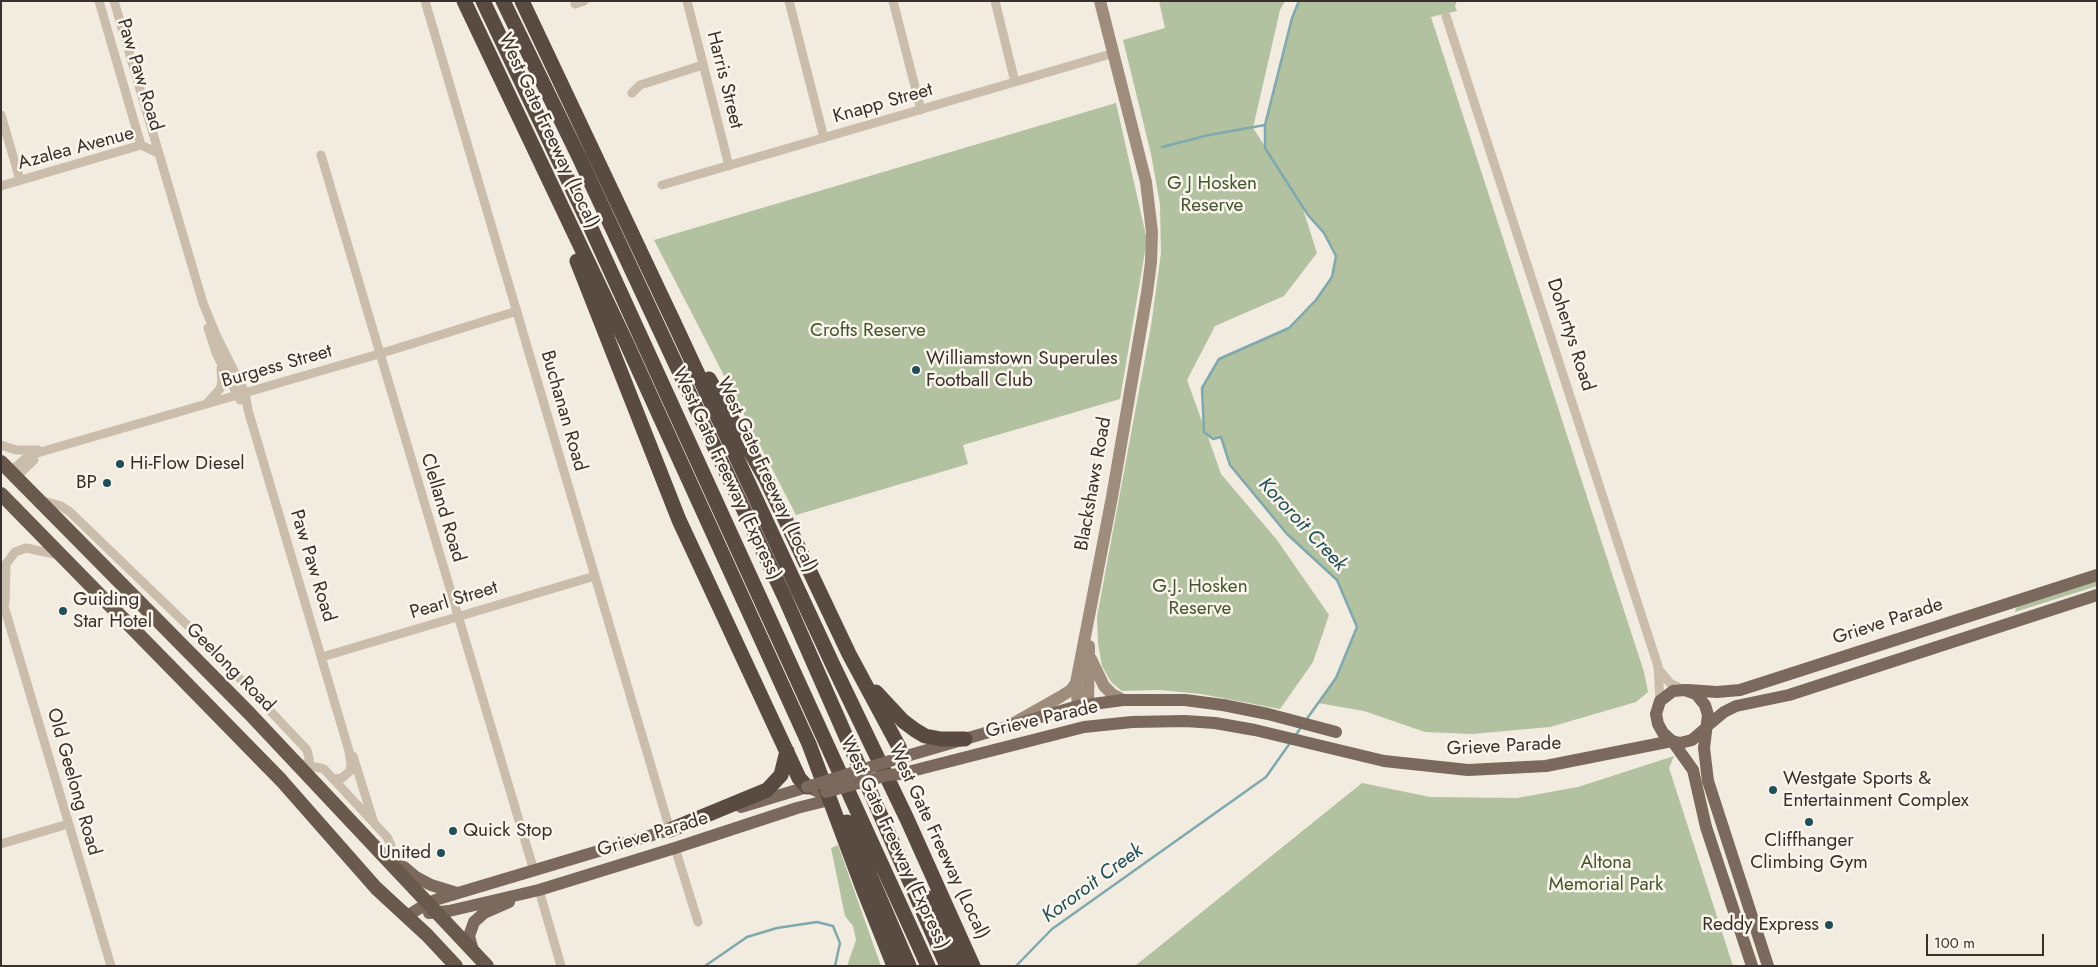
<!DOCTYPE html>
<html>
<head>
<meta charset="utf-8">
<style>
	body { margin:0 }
	#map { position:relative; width:2098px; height:967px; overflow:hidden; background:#f2ebdf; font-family:Jost,sans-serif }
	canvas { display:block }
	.frame { position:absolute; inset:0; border:2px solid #38302a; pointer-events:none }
	.scale { position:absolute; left:1926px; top:934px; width:118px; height:22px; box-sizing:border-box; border:2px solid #38302a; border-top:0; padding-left:6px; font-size:15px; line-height:18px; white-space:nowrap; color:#38302a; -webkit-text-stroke:4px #faf5ec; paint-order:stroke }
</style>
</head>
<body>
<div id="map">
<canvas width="2098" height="967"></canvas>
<div class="frame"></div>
<div class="scale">100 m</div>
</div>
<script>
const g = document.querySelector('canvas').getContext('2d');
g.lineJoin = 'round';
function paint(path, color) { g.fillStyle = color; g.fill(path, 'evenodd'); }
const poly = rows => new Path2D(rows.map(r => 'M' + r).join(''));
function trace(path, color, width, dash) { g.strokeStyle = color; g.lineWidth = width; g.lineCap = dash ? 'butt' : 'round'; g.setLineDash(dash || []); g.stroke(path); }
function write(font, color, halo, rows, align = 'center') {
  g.font = font + ' Jost,sans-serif'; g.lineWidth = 5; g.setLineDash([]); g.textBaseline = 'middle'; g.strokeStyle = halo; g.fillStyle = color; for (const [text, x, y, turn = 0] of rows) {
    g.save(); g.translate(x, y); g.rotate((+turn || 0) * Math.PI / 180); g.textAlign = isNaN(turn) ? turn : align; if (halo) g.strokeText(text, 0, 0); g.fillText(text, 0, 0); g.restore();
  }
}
paint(poly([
	[1159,1,1285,1,1280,10,1253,128,1264,145,1265,125,1292,18,1299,1,1457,1,1455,6,1457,11,1431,17,1644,672,1648,692,1636,702,1550,727,1472,734,1425,732,1364,711,1318,703,1336,678,1357,627,1337,580,1287,534,1230,465,1221,437,1213,439,1207,434,1221,474,1277,540,1329,615,1313,662,1280,709,1201,694,1160,690,1122,691,1111,682,1102,666,1098,643,1097,617,1151,326,1161,253,1160,204,1151,154,1123,40,1165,28],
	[1302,206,1324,233,1336,256,1332,277,1316,300,1289,328,1219,359,1202,388,1204,427,1187,380,1215,326,1284,296,1317,253],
	[1116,103,1147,240,1120,399,963,445,968,464,796,515,654,240],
	[2097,580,2097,586,2015,612,2016,608,2023,604],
	[1674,756,1669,768,1733,966,1135,966,1362,783,1430,797,1517,798,1578,787],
	[838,845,881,966,847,966,856,940,853,926,845,916,831,848]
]), '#b2c19f');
trace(poly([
	[1299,1,1292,18,1265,125,1265,148,1308,215,1324,233,1336,256,1332,277,1316,300,1289,328,1219,359,1202,388,1204,432,1213,439,1221,437,1230,465,1287,534,1337,580,1357,627,1336,678,1306,720],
	[1162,147,1209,135,1265,125],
	[1295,736,1302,726],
	[705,966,747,937,777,928,817,922,833,926,840,943,835,966],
	[1016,966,1052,929,1266,777,1290,743]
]), '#7fa8af', 2.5);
trace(poly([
	[99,1,141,145],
	[114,1,203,303,216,335,245,393,248,410,349,751,351,764,350,771,342,778,333,779],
	[425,1,670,830],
	[687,1,729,166],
	[789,1,824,138],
	[893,1,921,110],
	[995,1,1015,82],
	[575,4,584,1],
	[1446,16,1658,666,1660,701],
	[632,93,640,85,703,65],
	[1,115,20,180],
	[321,155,534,871],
	[662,185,1114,53],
	[1,186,141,145,158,153],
	[208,328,216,353,240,400],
	[208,402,220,389,222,381,221,368],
	[1,445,16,450,38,450],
	[10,472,25,459,37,453,379,354,517,311],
	[16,477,34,460],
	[40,500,61,506,70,512,212,649,307,750,309,758,310,778],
	[1,596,111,966],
	[5,603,6,564,15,552,26,548,59,555],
	[322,657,595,576],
	[1660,671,1670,683,1682,689],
	[353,756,373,820],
	[303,764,324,769,387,837,391,845,392,864],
	[1,844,68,824],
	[675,848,698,922],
	[539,890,561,966]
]), '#cbbdab', 9);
trace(poly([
	[1091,659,1104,686,1112,694,1123,700],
	[1088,704,1089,646],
	[1078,706,1076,683,1112,497,1147,293,1151,262,1152,232,1146,182,1100,1],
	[1014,723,1060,697,1071,690,1076,683]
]), '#9e8c7c', 12);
trace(poly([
	[1688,690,1717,692,1740,690,2097,575],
	[1706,727,1724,712,1736,706,1789,695,2097,595],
	[1706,728,1692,740,1680,743,1672,741,1663,733,1658,724,1656,714,1660,701,1673,691,1685,690,1696,694,1705,705,1708,715,1704,748,1708,781,1768,966],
	[1673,742,1693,770,1706,827,1752,966],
	[893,760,1078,706,1123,700,1185,700,1223,705,1268,714,1336,732],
	[900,774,1084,727,1132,722,1185,721,1215,723,1255,730,1384,761,1468,770,1546,766,1672,741],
	[741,807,807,787,819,792,826,792],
	[392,864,404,867,416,877,431,885,457,893],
	[429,913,449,911,539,890,675,848,797,808,829,800],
	[407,916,428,903,438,899,679,827],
	[473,951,469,936,474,922,484,913,509,902]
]), '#7a695c', 12);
trace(poly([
	[1,462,250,714,487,966],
	[1,494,281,780,376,888,427,935,456,966]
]), '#6a5a4e', 14);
trace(poly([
	[464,1,626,342,809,744,864,891,894,966],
	[483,1,591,228,928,966],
	[503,1,579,157,785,598,947,966],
	[522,1,676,327,832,663,907,819,973,966],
	[577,261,679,520,799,778,807,787],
	[709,379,766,479,849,654,899,747,902,757],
	[876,692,903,721,915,730,925,736,941,739,965,739],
	[847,822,909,966],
	[670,830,767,790,781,775,787,751],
	[929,898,960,966]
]), '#594b41', 15);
trace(poly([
	[807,787,890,761],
	[826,792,888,775,900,774]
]), '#7a695c', 12);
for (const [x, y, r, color] of [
	[916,370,5,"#204f59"],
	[120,464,5,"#204f59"],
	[107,483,5,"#204f59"],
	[63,611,5,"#204f59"],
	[1773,790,5,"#204f59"],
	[1809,822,5,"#204f59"],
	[453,831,5,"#204f59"],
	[441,853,5,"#204f59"],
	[1829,925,5,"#204f59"]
]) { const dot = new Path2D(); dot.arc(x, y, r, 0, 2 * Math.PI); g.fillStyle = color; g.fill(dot); trace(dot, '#faf5ec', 2); }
write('19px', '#38302a', '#faf5ec', [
	["Paw Paw Road",139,75,73],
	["Harris Street",724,80,76],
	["Knapp Street",883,104,-16],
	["West Gate Freeway (Local)",548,131,65],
	["Azalea Avenue",76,149,-15],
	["Dohertys Road",1570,335,72],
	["Burgess Street",277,367,-16],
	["Buchanan Road",563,411,74],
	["West Gate Freeway (Express)",726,474,65],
	["West Gate Freeway (Local)",766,475,65],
	["Blackshaws Road",1094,484,-80],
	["Clelland Road",442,508,73],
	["Paw Paw Road",312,566,73],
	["Pearl Street",454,601,-17],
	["Grieve Parade",1888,622,-18],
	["Geelong Road",230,668,45],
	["Grieve Parade",1042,720,-13],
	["Grieve Parade",1504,747,-3],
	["Old Geelong Road",73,782,74],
	["Grieve Parade",653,835,-17],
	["West Gate Freeway (Local)",938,842,65],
	["West Gate Freeway (Express)",894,843,65]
]);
write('19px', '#43562e', '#faf5ec', [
	["G J Hosken",1212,184],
	["Reserve",1212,206],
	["Crofts Reserve",868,331],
	["G.J. Hosken",1200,587],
	["Reserve",1200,609],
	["Altona",1606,863],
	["Memorial Park",1606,885]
]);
write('19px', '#38302a', '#faf5ec', [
	["Williamstown Superules",926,359],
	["Football Club",926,381],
	["Hi-Flow Diesel",130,464],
	["BP",97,483,"right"],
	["Guiding",73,600],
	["Star Hotel",73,622],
	["Westgate Sports &",1783,779],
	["Entertainment Complex",1783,801],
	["Quick Stop",463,831],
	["Cliffhanger",1809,841,"center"],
	["Climbing Gym",1809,863,"center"],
	["United",431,853,"right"],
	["Reddy Express",1819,925,"right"]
], 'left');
write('italic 20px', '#204f59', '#faf5ec', [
	["Kororoit Creek",1302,525,47],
	["Kororoit Creek",1093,884,-36]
]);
</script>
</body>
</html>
